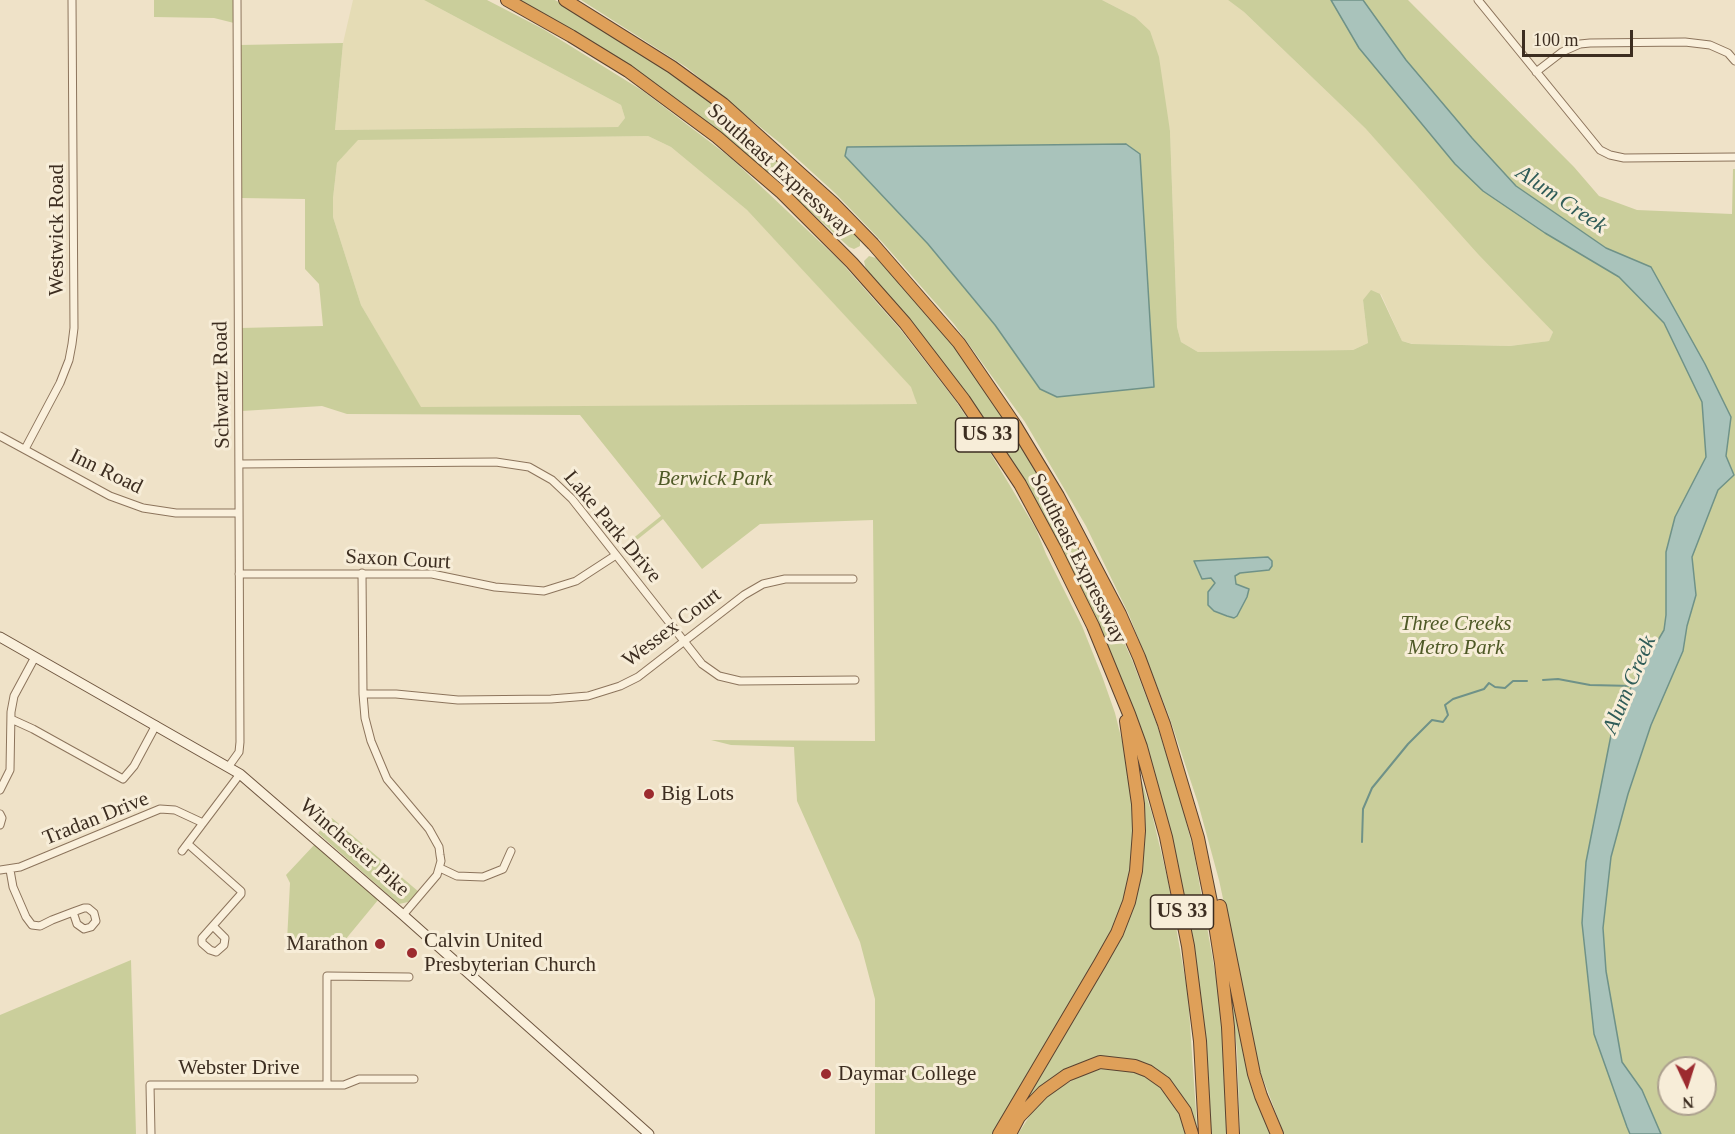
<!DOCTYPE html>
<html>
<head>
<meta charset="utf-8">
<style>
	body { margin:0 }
	#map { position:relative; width:1735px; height:1134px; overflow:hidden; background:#efe2c8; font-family:"Times New Roman",serif }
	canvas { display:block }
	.north { position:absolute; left:1657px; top:1056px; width:60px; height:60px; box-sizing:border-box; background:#f7edd8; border:2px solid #aca08e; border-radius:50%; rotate:176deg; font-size:16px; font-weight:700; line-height:24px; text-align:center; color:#3c2d20 }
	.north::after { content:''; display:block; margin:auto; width:21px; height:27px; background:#9c2b2f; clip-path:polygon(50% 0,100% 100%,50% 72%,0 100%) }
	.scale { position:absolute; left:1522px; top:30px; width:111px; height:27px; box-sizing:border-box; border:3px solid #3c2d20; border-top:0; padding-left:8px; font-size:18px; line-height:21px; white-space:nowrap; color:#3c2d20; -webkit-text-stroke:4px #f7edd8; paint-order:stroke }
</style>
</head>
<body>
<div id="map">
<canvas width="1735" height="1134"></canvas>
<div class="north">N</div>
<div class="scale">100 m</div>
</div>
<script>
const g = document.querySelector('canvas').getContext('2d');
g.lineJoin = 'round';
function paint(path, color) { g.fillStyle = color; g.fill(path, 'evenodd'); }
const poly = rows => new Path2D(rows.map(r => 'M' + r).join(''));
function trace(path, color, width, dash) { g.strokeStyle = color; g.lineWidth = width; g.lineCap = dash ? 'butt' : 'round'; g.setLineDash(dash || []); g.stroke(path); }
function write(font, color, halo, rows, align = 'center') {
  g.font = font + ' "Times New Roman",serif'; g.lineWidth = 6; g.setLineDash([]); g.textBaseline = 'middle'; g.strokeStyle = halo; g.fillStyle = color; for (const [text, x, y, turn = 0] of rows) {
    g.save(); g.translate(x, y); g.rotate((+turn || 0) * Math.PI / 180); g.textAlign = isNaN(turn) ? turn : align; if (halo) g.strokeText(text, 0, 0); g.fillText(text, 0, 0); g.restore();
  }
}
paint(poly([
	[353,0,424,0,621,105,625,118,618,127,335,130,343,43],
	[1102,0,1228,0,1244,12,1365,128,1553,332,1549,341,1510,346,1413,344,1402,341,1381,294,1363,300,1368,343,1353,350,1198,352,1181,342,1177,327,1170,131,1135,17],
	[648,136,671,147,747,210,912,387,917,404,421,408,361,305,333,217,333,198,337,163,358,139]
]), '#e5dcb5');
paint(poly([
	[154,0,234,0,234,23,214,18,154,17],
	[424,0,487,0,543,29,643,91,731,158,840,261,900,329,955,400,991,454,1036,529,1046,554,1082,626,1102,676,1115,713,1124,749,1131,794,1134,854,1124,902,1112,931,994,1134,875,1134,875,999,860,942,797,801,794,747,731,745,711,740,875,741,873,520,760,524,702,569,663,519,623,551,621,548,661,516,580,415,347,414,322,406,242,411,241,328,323,326,319,284,305,269,305,199,241,198,240,45,343,43,335,130,618,127,625,118,621,105],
	[648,136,671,147,747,210,911,387,917,404,421,407,361,305,333,217,333,198,337,163,358,140],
	[518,0,555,0,583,16,682,81,735,121,775,156,860,237,860,246,854,249,849,247,762,167,684,104,612,55],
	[581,0,1102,0,1135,17,1150,31,1159,57,1170,131,1177,327,1181,342,1198,352,1353,350,1368,343,1363,300,1371,290,1380,294,1402,341,1412,344,1510,346,1549,341,1553,332,1478,254,1365,128,1244,12,1228,0,1408,0,1574,167,1599,196,1637,210,1732,214,1733,169,1735,169,1735,1134,1284,1134,1260,1071,1219,880,1198,803,1169,716,1129,615,1086,526,1025,422,954,324,883,243,835,193,780,143,686,67],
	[1125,144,1139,154,1040,389,995,325,928,244,845,156,847,147],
	[1669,1068,1705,1068,1705,1104,1669,1104],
	[869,256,876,258,911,294,954,346,1002,415,1037,470,1068,525,1102,593,1132,660,1157,725,1182,805,1194,853,1218,989,1225,1055,1227,1134,1210,1134,1206,1052,1196,959,1177,862,1161,796,1108,648,1064,554,1018,469,966,392,866,270,864,261],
	[1142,782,1152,814,1168,881,1188,995,1197,1127,1194,1127,1168,1081,1104,1059,1025,1104,1023,1103,1134,903,1139,783],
	[332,818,419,892,408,902,399,904,385,892,318,833],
	[315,844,378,900,345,940,287,941,290,883,286,875],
	[131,960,136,1134,0,1134,0,1015],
	[1230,985,1232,985,1272,1134,1240,1134,1237,1051],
	[1102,1069,1131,1071,1141,1074,1151,1081,1168,1094,1182,1115,1187,1134,1018,1134,1034,1109,1052,1092,1087,1072]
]), '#cace9b');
const water = poly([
	[1331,0,1363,0,1406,60,1472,138,1516,186,1606,248,1651,267,1705,364,1731,417,1726,456,1734,475,1718,490,1692,557,1696,595,1687,626,1683,651,1651,725,1628,794,1611,857,1603,928,1606,971,1622,1062,1642,1090,1661,1134,1630,1134,1627,1127,1594,1034,1582,923,1586,862,1613,725,1633,683,1664,630,1666,615,1666,552,1675,517,1706,457,1702,402,1664,323,1619,277,1545,233,1483,191,1455,164,1359,48,1331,0],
	[1126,144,1140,154,1154,387,1057,397,1040,389,995,325,928,244,845,156,847,147,1126,144],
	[1268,557,1272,561,1272,566,1269,570,1240,573,1235,576,1236,584,1249,589,1247,597,1237,616,1234,618,1227,616,1214,611,1208,605,1208,592,1215,583,1211,578,1202,579,1194,561,1268,557]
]);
paint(water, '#a9c3bb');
trace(water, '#6f9288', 1.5);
trace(poly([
	[1543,680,1558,679,1590,685,1633,686],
	[1362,842,1363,809,1372,788,1408,744,1432,720,1443,722,1448,715,1445,705,1453,699,1484,689,1489,683,1495,687,1505,688,1513,681,1527,681]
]), '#6f9288', 2);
const minor = poly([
	[1478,0,1600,150,1610,155,1624,158,1735,157],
	[1536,72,1562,52,1580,44,1590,43,1685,42,1710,45,1728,53,1735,61],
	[0,436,110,496,143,508,176,513,239,513],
	[25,449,60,383,69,360,72,344,74,328,72,0],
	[239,464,496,462,529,467,552,480,572,499,702,664,719,676,740,681,855,680],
	[362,573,363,694,365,718,371,741,387,779,429,829,439,847,440,855,441,861,437,875,403,915],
	[239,574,432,574,495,587,544,591,576,581,616,555],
	[363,694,396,694,458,700,551,699,588,696,620,686,638,677,744,595,763,584,785,579,853,579],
	[11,719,33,729,123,779,134,766,156,725],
	[229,766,239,752,240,742,237,0],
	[0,790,10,770,11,712,14,696,35,657],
	[0,814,2,818,0,825],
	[188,844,241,891,241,894,202,938,202,943,210,950,216,952,224,945,225,938,213,926],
	[182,851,240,774],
	[440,868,457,876,483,877,503,869,511,851],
	[0,870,20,867,160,809,175,810,203,823],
	[10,870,13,887,26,917,32,925,40,926,52,920,73,912,84,908,88,908,94,913,96,921,91,927,84,929,77,924,73,912],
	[327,1085,327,976,409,977],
	[151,1134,150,1085,344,1085,359,1079,414,1079]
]);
const secondary = poly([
	[0,637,240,774,403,915,649,1134]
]);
const motorway = poly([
	[507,0,571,36,628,71,717,137,782,193,852,263,905,323,964,400,1020,484,1055,549,1093,626,1129,714,1141,747,1166,837,1188,946,1200,1041,1205,1134],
	[565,0,672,67,723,104,833,203,873,244,959,343,1015,425,1058,496,1120,614,1139,657,1164,724,1198,838,1213,912,1221,963,1228,1027,1233,1134],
	[1220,906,1254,1074,1261,1096,1277,1134],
	[999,1134,1100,963,1117,933,1129,902,1136,871,1139,831,1138,804,1126,721],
	[1010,1134,1019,1117,1043,1092,1067,1075,1100,1062,1135,1066,1148,1071,1165,1083,1185,1111,1192,1134]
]);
trace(minor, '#8c745c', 9);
trace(secondary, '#6e553f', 11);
trace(motorway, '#5a4230', 14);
trace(minor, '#faf0dc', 7);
trace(secondary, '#faf0dc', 9);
trace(motorway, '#dfa059', 12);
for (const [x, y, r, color] of [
	[649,794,6,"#9c2b2f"],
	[380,944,6,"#9c2b2f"],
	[412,953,6,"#9c2b2f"],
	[826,1074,6,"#9c2b2f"]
]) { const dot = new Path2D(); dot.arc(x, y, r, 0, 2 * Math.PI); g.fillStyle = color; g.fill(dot); trace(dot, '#f7edd8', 2); }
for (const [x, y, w] of [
	[987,435,63],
	[1182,912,63]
]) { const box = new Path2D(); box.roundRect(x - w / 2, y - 17, w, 34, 4.5); g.fillStyle = '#f7edd8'; g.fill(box); trace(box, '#3c2d20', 1.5); }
write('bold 20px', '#3c2d20', null, [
	["US 33",987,435],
	["US 33",1182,912]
]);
write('21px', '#3c2d20', '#f7edd8', [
	["Southeast Expressway",780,171,42],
	["Westwick Road",57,230,-90],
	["Schwartz Road",222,385,-91],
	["Inn Road",106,472,26],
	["Lake Park Drive",612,527,50],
	["Southeast Expressway",1078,559,63],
	["Saxon Court",398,560,3],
	["Wessex Court",672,628,-37],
	["Tradan Drive",96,819,-22],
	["Winchester Pike",354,848,41],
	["Webster Drive",239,1068]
]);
write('italic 21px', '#4e5926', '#f7edd8', [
	["Berwick Park",715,479],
	["Three Creeks",1456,624],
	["Metro Park",1456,648]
]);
write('21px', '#3c2d20', '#f7edd8', [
	["Big Lots",661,794],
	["Calvin United",424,941],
	["Presbyterian Church",424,965],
	["Marathon",368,944,"right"],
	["Daymar College",838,1074]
], 'left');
write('italic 22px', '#2f5c58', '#f7edd8', [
	["Alum Creek",1561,200,34],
	["Alum Creek",1630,685,-67]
]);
</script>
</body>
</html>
